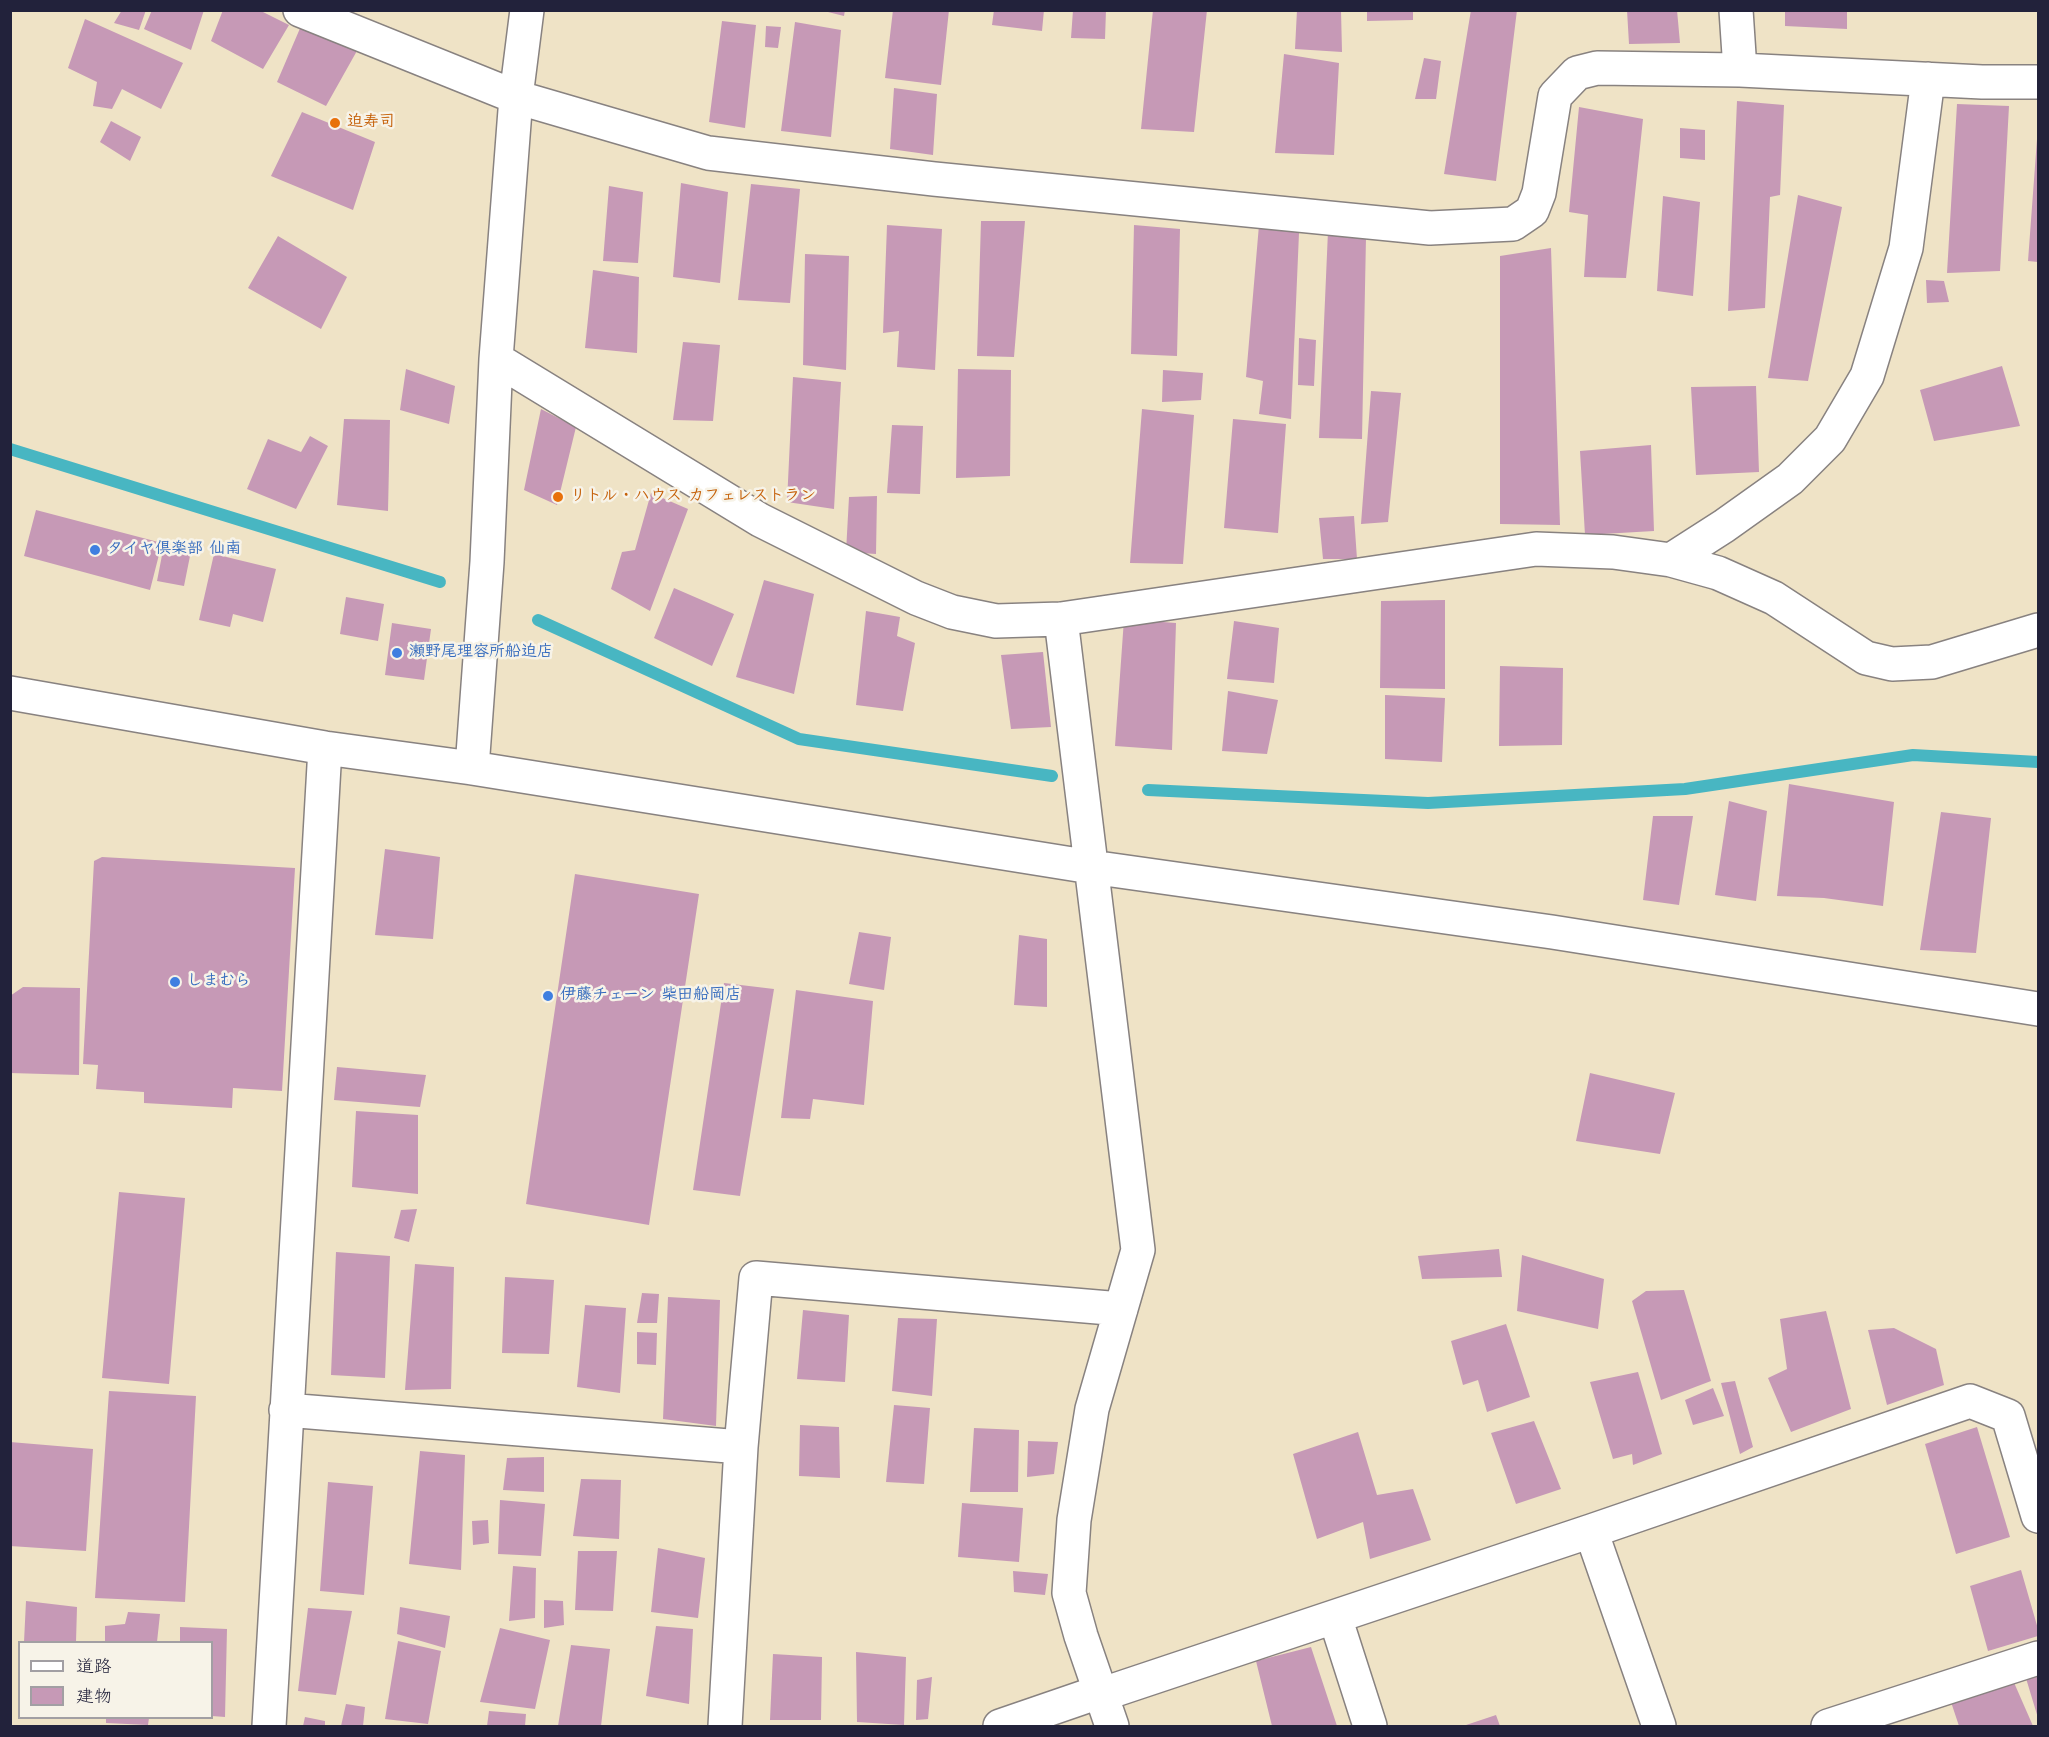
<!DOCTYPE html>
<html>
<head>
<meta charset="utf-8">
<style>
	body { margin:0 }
	#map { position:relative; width:2049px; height:1737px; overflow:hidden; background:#efe3c6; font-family:Kalam,"Klee One",sans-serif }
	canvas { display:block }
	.frame { position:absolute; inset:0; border:12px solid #22223b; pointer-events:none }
	.legend { position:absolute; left:18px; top:1641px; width:195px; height:78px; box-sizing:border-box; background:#f7f3e8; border:2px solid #a29fa3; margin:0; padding:8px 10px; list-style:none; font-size:18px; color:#22223b }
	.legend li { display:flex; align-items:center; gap:12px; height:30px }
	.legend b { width:30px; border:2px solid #a29fa3 }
</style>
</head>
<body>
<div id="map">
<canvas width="2049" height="1737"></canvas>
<div class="frame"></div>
<ul class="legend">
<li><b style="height:8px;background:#fff"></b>道路</li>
<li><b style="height:16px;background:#c699b6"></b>建物</li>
</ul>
</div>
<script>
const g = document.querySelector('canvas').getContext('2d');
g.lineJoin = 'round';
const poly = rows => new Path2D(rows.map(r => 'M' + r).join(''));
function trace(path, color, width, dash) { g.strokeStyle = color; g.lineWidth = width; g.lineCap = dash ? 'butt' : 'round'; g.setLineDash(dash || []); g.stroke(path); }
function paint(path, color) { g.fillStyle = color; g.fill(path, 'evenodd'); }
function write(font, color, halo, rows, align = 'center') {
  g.font = font + ' Kalam,"Klee One",sans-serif'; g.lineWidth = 5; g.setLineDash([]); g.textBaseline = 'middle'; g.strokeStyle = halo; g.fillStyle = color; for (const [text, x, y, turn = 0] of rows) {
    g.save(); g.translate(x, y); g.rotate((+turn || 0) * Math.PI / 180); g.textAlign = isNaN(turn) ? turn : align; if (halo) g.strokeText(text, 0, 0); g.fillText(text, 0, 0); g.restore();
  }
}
trace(poly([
	[10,449,440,582],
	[538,620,799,739,1052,776],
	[1148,790,1428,803,1685,789,1913,755,2038,762]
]), '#48b6c2', 12);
paint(poly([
	[122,10,146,10,139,30,114,23],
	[152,10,204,10,191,50,144,29],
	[223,10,259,10,289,25,263,69,211,41],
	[820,10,845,10,844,16],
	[893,10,949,10,941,85,885,78],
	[994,10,1044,10,1042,31,992,25],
	[1073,10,1106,10,1105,39,1071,38],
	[1153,10,1207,10,1194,132,1141,129],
	[1297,10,1341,10,1342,52,1295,49],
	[1367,10,1413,10,1413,20,1367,21],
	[1471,10,1517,10,1496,181,1444,174],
	[1627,10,1677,10,1680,43,1629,44],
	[1785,10,1847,10,1847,29,1785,26],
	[85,19,183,63,161,109,122,89,112,109,93,106,97,82,68,68],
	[722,21,756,25,745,128,709,122],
	[795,22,841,30,831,137,781,131],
	[301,26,358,49,326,106,277,82],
	[766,26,781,27,778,48,765,47],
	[1284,54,1339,63,1334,155,1275,153],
	[1424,58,1441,61,1436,99,1415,99],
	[894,88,937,94,933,155,890,149],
	[1737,101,1784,105,1780,195,1770,197,1765,308,1728,311],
	[1957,104,2009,106,2000,271,1947,273],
	[1579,107,1643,119,1626,278,1584,277,1588,215,1569,212],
	[302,112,375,142,353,210,271,176],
	[111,121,141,137,130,161,100,142],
	[1680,128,1705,130,1705,160,1680,158],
	[2037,139,2038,139,2038,262,2028,261],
	[681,183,728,192,720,283,673,277],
	[751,184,800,189,790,303,738,300],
	[609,186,643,192,638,263,603,261],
	[1798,195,1842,207,1808,381,1768,378],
	[1663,196,1700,202,1693,296,1657,291],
	[981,221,1025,221,1014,357,977,356],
	[887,225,942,229,935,370,897,367,899,331,883,333],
	[1134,225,1180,229,1177,356,1131,354],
	[1259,225,1299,233,1291,419,1259,414,1263,381,1246,377],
	[1328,231,1366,237,1362,439,1319,438],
	[278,236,347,277,321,329,248,288],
	[1551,248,1560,525,1500,524,1500,256],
	[805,254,849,256,846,370,803,365],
	[593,270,639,277,637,353,585,348],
	[1926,280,1944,281,1949,302,1927,303],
	[1299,338,1316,340,1314,386,1298,385],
	[683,342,720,345,713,421,673,420],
	[2002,366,2020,426,1934,441,1920,390],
	[406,369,455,386,449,424,400,410],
	[958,369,1011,370,1010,476,956,478],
	[1163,370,1203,373,1201,400,1162,402],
	[793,377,841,382,834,509,787,502],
	[1756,386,1759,472,1696,475,1691,387],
	[1371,391,1401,393,1388,522,1361,524],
	[541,409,576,427,557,505,524,490],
	[1142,409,1194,415,1183,564,1130,563],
	[344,419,390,420,388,511,337,505],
	[1233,419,1286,424,1278,533,1224,528],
	[892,425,923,426,920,494,887,493],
	[310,436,328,446,296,509,247,489,268,439,301,452],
	[1651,445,1654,531,1585,535,1580,451],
	[651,493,688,509,650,611,611,589,622,552,635,550],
	[877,496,876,554,846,552,849,497],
	[36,510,162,543,150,590,24,556],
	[1354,516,1357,559,1323,559,1319,518],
	[164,545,191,551,184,586,157,581],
	[214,554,276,569,263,622,233,614,230,627,199,620],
	[764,580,814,594,794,694,736,677],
	[674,588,734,614,712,666,654,638],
	[346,597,384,604,378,641,340,634],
	[1445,600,1445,689,1380,688,1381,601],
	[866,611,900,617,897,636,915,643,903,711,856,705],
	[1124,619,1176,623,1172,750,1115,746],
	[1234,621,1279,628,1274,683,1227,679],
	[392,623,431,629,424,680,385,675],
	[1043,652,1051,727,1011,729,1001,655],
	[1500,666,1563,668,1562,745,1499,746],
	[1228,691,1278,700,1267,754,1222,751],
	[1385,695,1445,698,1442,762,1385,759],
	[1789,784,1894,802,1883,906,1824,898,1777,896],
	[1729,801,1767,811,1756,901,1715,895],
	[1941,812,1991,818,1976,953,1920,950],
	[1653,816,1693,816,1679,905,1643,900],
	[385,849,440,857,433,939,375,935],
	[102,857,295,868,282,1091,233,1088,232,1108,144,1103,144,1092,96,1089,98,1065,83,1064,94,861],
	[575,874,699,894,649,1225,526,1204],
	[859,932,891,937,884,990,849,984],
	[1019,935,1047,939,1047,1007,1014,1005],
	[724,983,774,989,740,1196,693,1190],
	[23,987,80,988,79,1075,10,1073,10,996],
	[796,990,873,1001,864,1105,813,1099,810,1119,781,1118],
	[337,1067,426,1075,420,1107,334,1100],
	[1590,1073,1675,1093,1660,1154,1576,1141],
	[356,1111,418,1115,418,1194,352,1187],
	[119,1192,185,1198,169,1384,102,1378],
	[417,1209,409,1242,394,1238,401,1210],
	[1499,1249,1502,1277,1422,1279,1418,1256],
	[336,1252,390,1256,385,1378,331,1375],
	[1522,1255,1604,1279,1598,1329,1517,1311],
	[415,1264,454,1267,451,1389,405,1390],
	[505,1277,554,1280,549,1354,502,1353],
	[1684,1290,1711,1381,1661,1400,1632,1301,1646,1291],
	[642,1293,659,1294,657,1323,637,1323],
	[668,1297,720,1300,716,1426,663,1419],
	[585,1305,626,1308,620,1393,577,1387],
	[803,1310,849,1315,845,1382,797,1379],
	[1826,1311,1851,1409,1791,1432,1768,1378,1787,1369,1780,1319],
	[898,1318,937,1319,932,1396,892,1391],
	[1506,1324,1530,1397,1487,1412,1478,1380,1463,1385,1451,1341],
	[1894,1328,1936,1349,1944,1385,1887,1405,1868,1330],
	[637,1332,657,1333,656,1365,637,1364],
	[1638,1372,1662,1454,1633,1465,1632,1454,1613,1459,1590,1382],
	[1735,1381,1753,1447,1740,1454,1721,1383],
	[1713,1388,1724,1416,1693,1425,1685,1400],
	[109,1391,196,1396,185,1602,95,1598],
	[894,1405,930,1408,924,1484,886,1482],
	[1534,1421,1561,1489,1516,1504,1491,1433],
	[800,1425,839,1427,840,1478,799,1476],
	[1977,1427,2010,1537,1956,1554,1925,1444],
	[974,1428,1019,1430,1018,1492,970,1492],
	[1358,1432,1377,1495,1413,1489,1431,1540,1370,1559,1363,1522,1317,1539,1293,1454],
	[1028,1441,1058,1442,1054,1474,1027,1477],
	[10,1442,93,1449,86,1551,10,1546],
	[420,1451,465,1455,461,1570,409,1564],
	[544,1457,544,1492,503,1490,507,1458],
	[581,1479,621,1480,619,1539,573,1536],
	[328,1482,373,1486,364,1595,320,1591],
	[500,1500,545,1504,541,1556,498,1554],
	[962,1503,1023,1508,1019,1562,958,1557],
	[488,1520,489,1543,473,1545,472,1521],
	[658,1548,705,1558,698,1618,651,1612],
	[578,1551,617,1551,613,1611,575,1610],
	[513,1566,536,1568,535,1618,509,1621],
	[2021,1570,2038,1629,2038,1636,1988,1651,1970,1586],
	[1013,1571,1048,1574,1045,1595,1014,1592],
	[544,1600,563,1601,564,1625,544,1628],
	[26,1601,77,1607,76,1642,24,1642],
	[400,1607,450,1616,445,1648,397,1634],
	[308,1608,352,1611,336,1695,298,1691],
	[128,1612,160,1614,157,1642,105,1642,105,1626,125,1624],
	[656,1626,693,1629,689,1704,646,1696],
	[180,1627,227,1629,225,1717,212,1716,212,1642,180,1642],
	[500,1628,550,1640,535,1709,480,1702],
	[398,1641,441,1651,428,1724,385,1719],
	[571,1645,610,1649,601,1726,558,1726],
	[1311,1647,1337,1726,1272,1726,1256,1661],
	[856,1652,906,1657,904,1725,857,1722],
	[773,1654,822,1657,821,1720,770,1720],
	[2038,1671,2038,1718,2025,1675],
	[932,1677,928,1719,916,1720,917,1680],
	[2012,1678,2033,1726,1959,1726,1950,1699],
	[346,1704,365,1707,363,1726,341,1726],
	[489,1711,526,1714,525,1726,487,1726],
	[1496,1715,1500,1726,1463,1726],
	[305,1717,325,1721,325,1726,303,1726],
	[106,1718,149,1718,148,1725,106,1723]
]), '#c699b6');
const minor = poly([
	[300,10,516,97,708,153,934,179,1430,228,1513,224,1532,211,1539,193,1555,96,1577,73,1597,68,1740,70,1982,82,2038,82],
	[1736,10,1740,70],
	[496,359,760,520,916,598,952,612,996,621,1061,619,1536,549,1613,552,1671,560,1718,573,1774,598,1866,658,1892,664,1932,662,2038,630],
	[1671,560,1724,526,1790,479,1830,439,1867,376,1906,248,1928,79],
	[1061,619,1138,1250,1092,1409,1074,1520,1069,1593,1081,1636,1112,1726],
	[10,693,325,748,472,768,1091,867,1552,932,2038,1009],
	[472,768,487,562,496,359,516,97,527,10],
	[286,1410,741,1447],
	[1591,1531,1659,1726],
	[1335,1617,1370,1726],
	[269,1726,325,748],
	[725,1726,741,1447,756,1278,1121,1309],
	[1000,1726,1099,1692,1115,1690,1591,1531,1970,1401,2008,1416,2038,1516],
	[1828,1726,2038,1658]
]);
trace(minor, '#888280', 36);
trace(minor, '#fff', 33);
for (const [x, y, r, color] of [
	[335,123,6,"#e8710a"],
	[558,497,6,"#e8710a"],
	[95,550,6,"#3f7fe0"],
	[397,653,6,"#3f7fe0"],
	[175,982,6,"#3f7fe0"],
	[548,996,6,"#3f7fe0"]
]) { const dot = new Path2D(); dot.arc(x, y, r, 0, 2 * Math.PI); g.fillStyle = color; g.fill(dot); trace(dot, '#f7f3e8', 2); }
write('bold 16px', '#c56008', '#f7f3e8', [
	["迫寿司",347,123],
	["リトル・ハウス カフェレストラン",570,497]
], 'left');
write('bold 16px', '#366cbe', '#f7f3e8', [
	["タイヤ倶楽部 仙南",107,550],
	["瀬野尾理容所船迫店",409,653],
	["しまむら",187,982],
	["伊藤チェーン 柴田船岡店",560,996]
], 'left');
</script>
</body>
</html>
